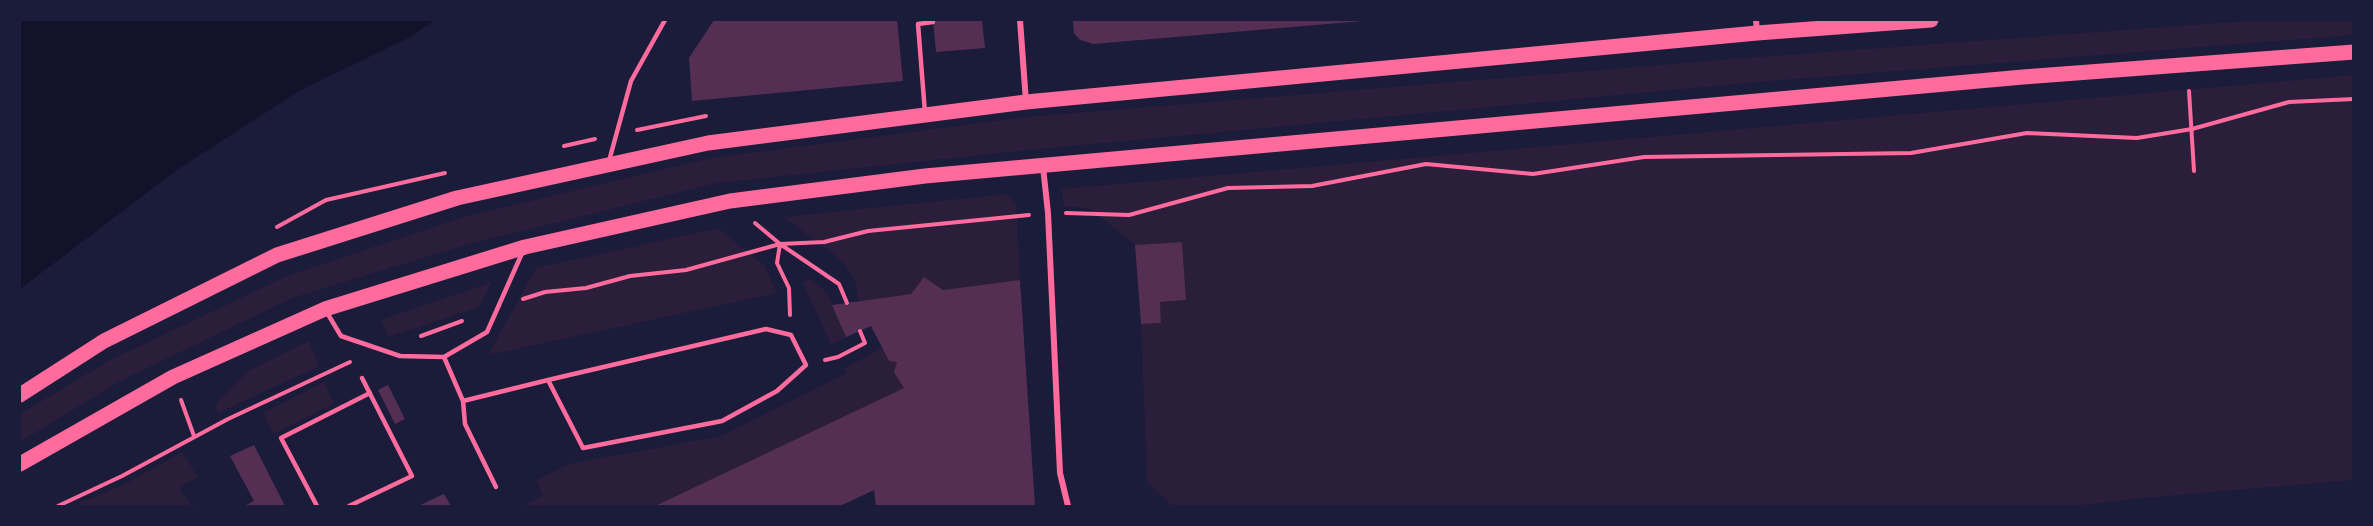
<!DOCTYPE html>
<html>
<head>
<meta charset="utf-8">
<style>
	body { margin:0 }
	#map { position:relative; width:2373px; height:526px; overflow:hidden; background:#1b1b3a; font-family:Jost,sans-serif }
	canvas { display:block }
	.frame { position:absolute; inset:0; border:21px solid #1b1b3a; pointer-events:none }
</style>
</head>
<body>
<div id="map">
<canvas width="2373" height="526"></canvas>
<div class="frame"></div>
</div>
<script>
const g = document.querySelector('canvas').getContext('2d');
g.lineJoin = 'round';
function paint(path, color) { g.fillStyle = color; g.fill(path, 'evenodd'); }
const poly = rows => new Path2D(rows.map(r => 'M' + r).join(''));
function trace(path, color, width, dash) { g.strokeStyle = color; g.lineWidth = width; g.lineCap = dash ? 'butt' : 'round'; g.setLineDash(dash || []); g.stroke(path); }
paint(poly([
	[2261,20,2353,20,2353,35,1758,82,1029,150,717,183,469,244,295,297,122,380,20,442,20,414,110,360,287,276,463,217,711,158,1027,117,1758,57],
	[2353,75,2353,480,2132,499,2074,506,1172,506,1147,482,1141,324,1161,323,1160,302,1186,300,1182,242,1135,245,1091,209,1064,206,1061,189],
	[1007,194,1016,204,1020,280,943,290,924,277,911,294,859,301,855,280,842,261,784,217],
	[718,228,764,265,777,293,488,355,536,268],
	[809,279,827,292,846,337,831,345,803,283],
	[492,282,479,307,388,337,381,320],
	[309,341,319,366,219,413,215,405,248,371],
	[882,348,897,362,895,372,904,388,655,506,521,506,543,496,536,480,569,464,721,436,847,373,845,368],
	[324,382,334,404,274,434,263,413],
	[182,452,198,477,179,487,191,506,197,503,198,506,72,506,125,484]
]), '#2a1e3b');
paint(poly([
	[20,20,435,20,410,37,299,91,177,170,20,289]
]), '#12122b');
paint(poly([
	[714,20,897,20,903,81,692,101,689,58],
	[933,20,982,20,985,48,936,52],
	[1073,20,1363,20,1363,21,1093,44,1080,40,1074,33],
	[1182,242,1186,300,1160,302,1161,323,1141,324,1135,245],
	[924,277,943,290,1020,280,1035,506,876,506,874,490,840,506,655,506,904,388,894,372,897,362,889,361,871,326,846,337,832,305,911,294],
	[388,385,405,419,395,424,378,390],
	[254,445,285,506,244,506,254,501,230,456],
	[444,494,451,506,418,506]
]), '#542f53');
trace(poly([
	[2189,91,2194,171],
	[637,130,706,116],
	[564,146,595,139],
	[1066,213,1129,215,1228,188,1312,186,1426,164,1533,174,1644,157,1911,153,2027,133,2137,138,2192,129,2289,102,2354,99],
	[755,223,780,244,839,284,847,303],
	[277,227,326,200,445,173],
	[780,244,777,263,789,288,790,315],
	[523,299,545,292,586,288,630,276,686,270,780,244,824,242,868,231,1029,215],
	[421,336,462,321],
	[825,360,838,357,865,343,860,331],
	[181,400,194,436],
	[58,506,122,476,228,419,350,362]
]), '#ff6b9d', 4);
trace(poly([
	[925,113,918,24,933,22],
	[609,161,631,81,665,20],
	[326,311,341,336,400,356,444,357,487,332,523,251],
	[444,357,463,401,465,424,496,487],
	[463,401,548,380,766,329,791,335,806,365,777,391,722,421,583,448,548,380],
	[317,506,281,438,370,393],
	[349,506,412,476,362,378]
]), '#ff6b9d', 4.5);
trace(poly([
	[1020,20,1026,102],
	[1756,20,1757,33],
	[1043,167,1048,213,1060,473,1068,506]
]), '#ff6b9d', 6);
trace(poly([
	[20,395,104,341,277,255,457,198,708,143,1026,102,1757,33,1931,20],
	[20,464,173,377,325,309,525,247,730,201,925,176,2023,77,2354,52]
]), '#ff6b9d', 15);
</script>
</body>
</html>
